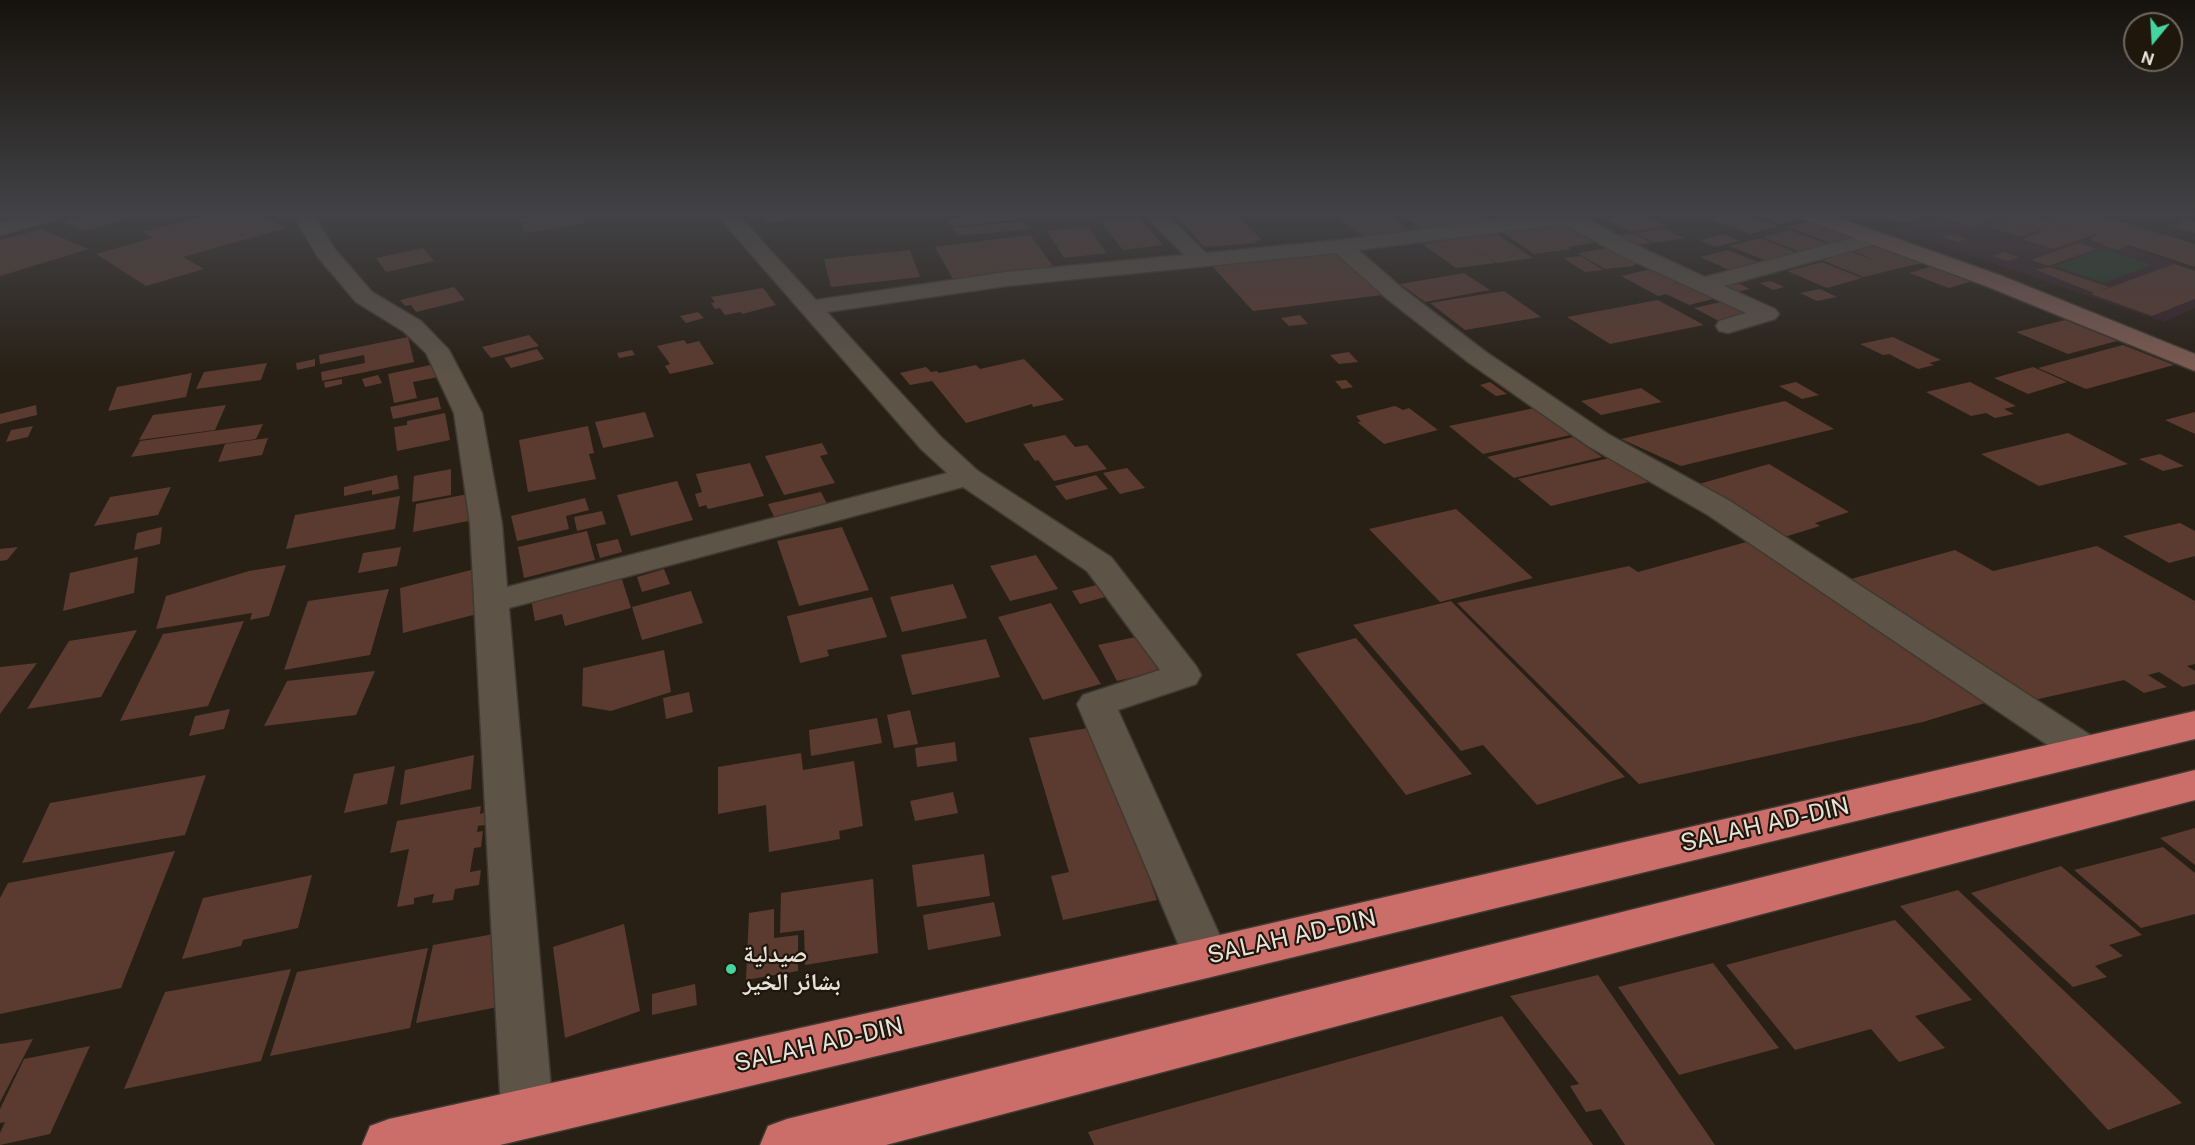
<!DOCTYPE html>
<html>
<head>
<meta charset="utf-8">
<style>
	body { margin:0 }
	#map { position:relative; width:2195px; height:1145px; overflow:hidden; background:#282015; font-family:"Public Sans",sans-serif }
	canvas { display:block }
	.north { position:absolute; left:2123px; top:12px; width:60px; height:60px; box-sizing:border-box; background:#1f160c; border:2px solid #6f685f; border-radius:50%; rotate:198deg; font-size:16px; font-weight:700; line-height:24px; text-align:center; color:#e8e2db }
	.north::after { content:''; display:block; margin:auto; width:21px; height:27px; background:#45d49f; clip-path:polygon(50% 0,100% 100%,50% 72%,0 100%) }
</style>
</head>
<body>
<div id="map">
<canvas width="2195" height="1145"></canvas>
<div class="north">N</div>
</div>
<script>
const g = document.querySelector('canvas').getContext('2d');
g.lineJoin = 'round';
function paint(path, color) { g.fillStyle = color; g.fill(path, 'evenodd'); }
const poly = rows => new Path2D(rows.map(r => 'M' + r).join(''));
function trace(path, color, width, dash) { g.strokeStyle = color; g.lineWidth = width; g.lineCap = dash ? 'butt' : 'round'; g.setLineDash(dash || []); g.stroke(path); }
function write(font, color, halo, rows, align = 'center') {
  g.font = font + ' "Public Sans","Noto Naskh Arabic",sans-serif'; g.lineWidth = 4.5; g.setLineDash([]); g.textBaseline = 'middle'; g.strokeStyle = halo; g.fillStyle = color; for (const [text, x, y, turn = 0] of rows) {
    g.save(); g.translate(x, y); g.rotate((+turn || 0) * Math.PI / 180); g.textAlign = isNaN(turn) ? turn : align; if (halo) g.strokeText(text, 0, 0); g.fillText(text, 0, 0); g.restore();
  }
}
paint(poly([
	[1941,215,2031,215,2195,270,2195,308,2164,322,1894,229]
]), '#362226');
paint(poly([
	[2103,249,2152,265,2103,283,2055,266]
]), '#253d27');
paint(poly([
	[87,215,136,215,136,216,85,231,64,222],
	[207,215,262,215,286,228,183,257,204,269,146,286,96,254,153,238,142,232],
	[538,215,581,215,585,223,525,233,519,218],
	[759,215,803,215,803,217,766,223,764,217,760,218],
	[983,215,1019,215,1022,219,952,227,947,219],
	[1176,215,1237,215,1262,240,1255,241,1257,243,1204,247],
	[1388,215,1413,233,1367,239,1336,216],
	[1401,215,1480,215,1491,222,1424,231],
	[1627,215,1645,215,1667,225,1632,232,1605,219],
	[1724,215,1748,215,1778,226,1751,234,1710,219],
	[1798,215,1803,217,1782,224,1757,216],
	[1930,215,1903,224,1876,216,1876,215],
	[1949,215,2032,215,2076,229,2039,215,2098,215,2195,244,2195,267,2129,245,2118,250,2101,245,2104,244,2090,240,2097,235,2095,234,2054,249,2022,239,2044,231,2000,217,1971,227,1942,217],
	[1139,218,1163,245,1123,250,1101,222],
	[1813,220,1865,239,1840,247,1788,227],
	[2004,220,2037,230,2020,237,1987,226],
	[2186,220,2195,222,2195,233,2172,227],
	[1023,221,1029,229,957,236,953,228],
	[1570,221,1604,241,1568,247,1571,249,1534,254,1500,231],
	[1088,227,1107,253,1064,258,1047,231],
	[1665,228,1684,238,1654,243,1636,233],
	[41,229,89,249,0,276,0,240],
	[1790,230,1833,246,1805,254,1762,237],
	[1492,231,1533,258,1497,263,1467,242,1496,263,1456,268,1422,244,1462,238,1458,236],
	[1633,233,1652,243,1631,246,1612,236],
	[1725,234,1740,241,1715,247,1700,240],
	[1951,234,1967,239,1958,242,1942,237],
	[1030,235,1053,266,953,279,935,247],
	[1760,238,1803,255,1772,263,1729,246],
	[2079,243,2097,249,2048,266,2031,260],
	[1874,244,1922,263,1863,277,1819,259,1850,251,1876,261,1851,250],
	[1615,247,1638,260,1634,266,1605,269,1577,253],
	[423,248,434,261,386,272,376,258],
	[910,250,920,277,831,287,824,259],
	[1728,250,1765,265,1736,273,1700,257],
	[1334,252,1382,295,1253,311,1212,266],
	[2003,252,2019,257,2008,261,1992,256],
	[1581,256,1603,270,1585,272,1563,258],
	[1822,262,1862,278,1827,288,1787,271],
	[2174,264,2195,271,2195,299,2152,316,2091,294,2094,293,2036,270,2049,267,2109,287,2095,293],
	[1936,265,1976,280,1949,288,1909,273],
	[1655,268,1684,281,1668,286,1688,281,1721,297,1689,305,1666,294,1658,296,1621,276],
	[1464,273,1490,290,1425,302,1400,284],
	[1771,281,1784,287,1773,290,1760,283],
	[1738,283,1750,289,1733,293,1721,287],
	[454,287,465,300,416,312,411,305,405,306,400,300],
	[763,288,776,305,742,314,741,312,725,315,720,308,715,309,711,303,715,302,711,297],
	[1820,289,1837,297,1817,301,1800,293],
	[1504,291,1541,317,1465,330,1430,303],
	[1658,300,1704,325,1610,344,1567,317],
	[1730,300,1755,312,1719,321,1694,308],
	[698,312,704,318,686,323,680,316],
	[1300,315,1308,324,1289,326,1281,318],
	[2065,320,2117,341,2068,354,2016,332],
	[529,335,539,346,491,358,482,347],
	[408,337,414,362,322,381,321,372,365,363,364,355,320,364,319,355],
	[1893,337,1941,360,1929,363,1934,365,1918,369,1889,354,1883,355,1860,344],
	[684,340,687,344,699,341,714,364,670,374,665,366,670,364,657,346],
	[2123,345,2174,365,2086,389,2038,368],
	[537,349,544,359,511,368,504,358],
	[632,350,635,355,619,358,617,353],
	[1349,352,1358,362,1339,364,1330,355],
	[315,359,315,366,297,370,296,363],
	[1024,359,1064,400,1033,407,1032,404,966,423,932,381,910,385,900,373,926,367,931,372,937,371,939,373,976,365,980,369],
	[267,363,261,380,196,389,204,372],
	[435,364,438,377,413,382,417,398,394,403,388,374],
	[2033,367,2067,382,2028,394,1994,378],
	[192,373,186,397,108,411,117,387],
	[378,375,382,383,365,387,362,379],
	[342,379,342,384,325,388,324,382],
	[1346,380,1353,387,1342,389,1335,381],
	[1490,382,1507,394,1496,396,1480,385],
	[1796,382,1819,395,1802,399,1779,386],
	[1970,382,2016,406,2004,409,2014,414,1995,418,1986,413,1971,416,1926,392],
	[1641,388,1662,402,1601,415,1581,401],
	[438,397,441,409,393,419,390,407],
	[1785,401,1834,429,1681,466,1621,439],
	[36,405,37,415,0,424,0,414],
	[226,405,215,430,139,440,153,415],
	[1395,406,1403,410,1409,408,1438,430,1384,444,1357,422,1361,422,1356,416],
	[1544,406,1580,433,1483,454,1449,426],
	[645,412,654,437,603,448,595,422],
	[2195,412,2195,434,2165,420],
	[445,413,450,440,397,451,394,427,407,425,407,421],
	[263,424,256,439,131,457,140,441],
	[33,426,28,437,6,442,11,430],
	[588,426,594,453,589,454,596,479,528,492,519,440],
	[2068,433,2128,464,2039,486,1981,454],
	[1065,435,1075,447,1087,445,1107,469,1054,481,1038,460,1035,461,1023,444],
	[1573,437,1602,457,1514,478,1487,457],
	[268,438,262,455,218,462,225,444],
	[822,443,828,454,820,456,835,483,784,495,765,456],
	[2160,454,2184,466,2163,471,2139,459],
	[1614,457,1649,482,1551,506,1518,479],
	[750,463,764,496,708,509,706,505,699,507,695,494,702,492,696,474],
	[1769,464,1849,512,1815,523,1820,526,1781,538,1699,484],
	[1127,468,1145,488,1120,494,1103,473],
	[451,469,451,495,412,502,414,476],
	[397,475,399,489,372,495,372,490,344,496,344,487],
	[1096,475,1108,489,1066,500,1055,486],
	[677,481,693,520,631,536,617,495],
	[171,487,158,515,94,526,110,497],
	[821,492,828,506,775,519,768,504],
	[468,494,468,521,413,532,416,504],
	[400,496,395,529,286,549,295,515],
	[585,498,589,510,566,516,569,529,517,541,511,516],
	[1456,509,1533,578,1440,602,1369,529],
	[602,511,606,524,577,531,574,517],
	[2180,523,2195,531,2195,556,2169,563,2123,536],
	[162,527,160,544,134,550,137,533],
	[842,527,869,590,799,606,777,541],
	[587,531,595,560,524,578,518,547],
	[618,539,622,552,600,558,596,544],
	[1750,541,1998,699,1923,722,1639,784,1457,603,1629,566,1638,572],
	[2097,546,2195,601,2195,664,2187,666,2195,671,2195,684,2183,687,2159,672,2148,675,2167,687,2144,693,2124,680,2025,702,1851,579,1955,550,1993,571],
	[18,547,7,560,0,561,0,549],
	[401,547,397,566,358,573,363,553],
	[1036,555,1058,589,1010,601,990,566],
	[138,557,134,593,63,611,70,573],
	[286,565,269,616,250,620,252,613,156,629,166,596,249,571],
	[475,569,481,613,403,633,400,588],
	[664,569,670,584,642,592,637,577],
	[621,576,631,608,565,626,562,614,535,621,531,599],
	[953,584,967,618,902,632,890,597],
	[1097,585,1105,597,1080,604,1072,591],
	[389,589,370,655,284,670,308,601],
	[691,591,703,623,642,640,632,607],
	[872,597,887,637,827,650,829,656,800,663,787,616],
	[1451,601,1625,777,1537,805,1483,745,1461,751,1353,625],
	[1051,603,1101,684,1043,700,998,617],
	[244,621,208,706,120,721,163,634],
	[137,630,101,697,27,709,69,641],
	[1150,634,1170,669,1117,681,1098,645],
	[1356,638,1472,774,1406,795,1296,654],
	[986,639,1000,677,912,695,901,655],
	[664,650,671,692,611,711,582,706,583,668],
	[37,663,0,714,0,667],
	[375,671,356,715,264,726,287,681],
	[689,692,693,712,666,719,663,698],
	[230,709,224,729,189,736,195,716],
	[910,710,918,744,894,748,887,715],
	[877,718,882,743,811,756,809,730],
	[1094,727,1157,900,1063,920,1051,876,1069,872,1029,738],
	[955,742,957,761,917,767,915,748],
	[801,753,803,770,854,761,863,826,839,831,840,839,769,852,766,805,718,814,718,767],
	[474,755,471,789,400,805,405,770],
	[395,766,387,804,344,813,354,774],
	[206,775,185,835,22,863,50,803],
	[953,792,958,813,915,821,910,801],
	[481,806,480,814,486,812,485,825,478,826,477,832,483,831,481,847,474,848,470,872,481,870,479,885,455,889,453,900,432,903,434,894,414,898,414,904,397,907,409,849,390,853,397,821],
	[2195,828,2195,865,2160,838],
	[2163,847,2195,873,2195,914,2141,928,2074,870],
	[175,851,121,988,0,1014,0,898,8,883],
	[984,854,990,896,917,907,912,865],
	[2061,866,2142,935,2109,945,2123,956,2095,966,2107,977,2073,987,1971,893],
	[312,875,298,928,243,940,241,946,182,959,203,898],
	[873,879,878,953,805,965,804,930,780,933,781,893],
	[1958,890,2182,1103,2108,1130,1900,906],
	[994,902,1001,936,928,950,923,915],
	[774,909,774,938,798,935,798,971,746,980,749,913],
	[1895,920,1972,1000,1915,1016,1945,1048,1899,1062,1871,1029,1795,1050,1726,965],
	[624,924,640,1011,565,1038,553,947],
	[510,931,498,1007,416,1023,433,945],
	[428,948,410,1028,270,1056,297,972],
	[1713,963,1779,1048,1679,1075,1618,987],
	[291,969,261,1061,124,1089,165,992],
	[1598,975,1715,1145,1625,1145,1601,1109,1586,1112,1570,1086,1579,1084,1510,996],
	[695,984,697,1005,652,1015,652,994],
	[1502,1016,1593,1145,1094,1145,1088,1132],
	[33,1039,0,1102,0,1044],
	[90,1046,50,1134,0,1145,0,1133,5,1122,0,1123,0,1109,24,1059]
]), '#5b3a2f');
const street = poly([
	[27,215,60,215,57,219,0,235,0,223,27,215],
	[294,215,314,215,334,248,372,292,421,321,449,350,482,413,502,524,507,587,947,473,921,449,717,215,738,215,816,300,1006,272,1184,255,1145,215,1167,215,1206,253,1341,240,1535,215,1595,215,1588,220,1638,246,1705,277,1876,232,1883,234,1886,238,1883,242,1724,286,1775,309,1779,314,1775,319,1728,333,1719,331,1716,326,1719,321,1746,313,1622,256,1564,224,1358,250,1402,288,1486,352,1608,434,1730,501,2098,740,2104,750,2098,760,2084,764,2070,760,1708,515,1588,446,1468,362,1386,298,1336,253,1006,286,827,312,941,437,978,471,1111,557,1196,666,1201,675,1196,684,1118,710,1230,958,1224,972,1207,978,1190,972,1077,704,1083,695,1160,670,1087,571,963,487,509,608,553,1111,546,1129,527,1136,508,1129,501,1111,470,524,454,413,426,353,403,331,356,302,317,256,294,215]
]);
const secondary = poly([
	[1800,215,1830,215,2002,276,2195,354,2195,371,1986,286,1803,219,1800,215]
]);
const highway = poly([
	[2195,711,2195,739,1207,978,500,1145,362,1145,370,1126,389,1119,1207,938,2195,711],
	[2195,770,2195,800,886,1145,760,1145,768,1126,787,1119,2195,770]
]);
trace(street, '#403932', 3);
trace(secondary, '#403932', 3);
trace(highway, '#403932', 3);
paint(street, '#5d5347');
paint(secondary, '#7e5b52');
paint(highway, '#cb6e6a');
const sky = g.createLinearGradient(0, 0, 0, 376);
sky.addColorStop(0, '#16120c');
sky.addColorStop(0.57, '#424246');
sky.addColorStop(1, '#42424600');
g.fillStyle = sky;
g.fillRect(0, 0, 2195, 376);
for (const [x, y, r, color] of [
	[731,969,6,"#45d49f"]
]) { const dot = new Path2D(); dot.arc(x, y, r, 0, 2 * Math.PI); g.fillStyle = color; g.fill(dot); trace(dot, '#1f160c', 2); }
write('24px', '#e8e2db', '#1f160c', [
	["SALAH AD-DIN",1765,825,-13],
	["SALAH AD-DIN",1292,937,-13],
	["SALAH AD-DIN",819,1045,-13]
]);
write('bold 24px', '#e8e2db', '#1f160c', [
	["صيدلية",743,955],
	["بشائر الخير",743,983]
], 'left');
</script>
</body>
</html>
